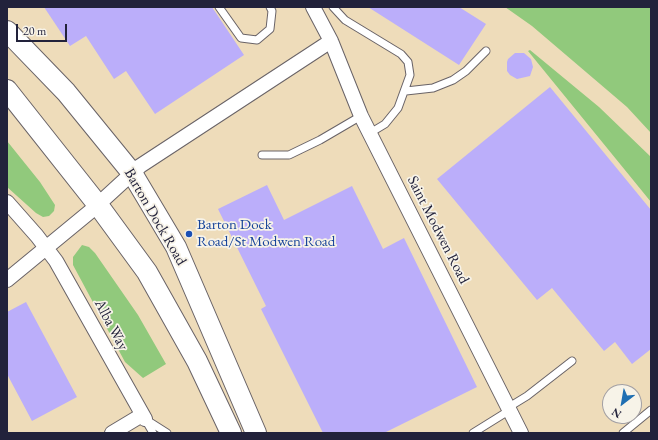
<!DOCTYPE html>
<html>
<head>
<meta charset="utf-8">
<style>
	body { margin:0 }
	#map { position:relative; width:658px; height:440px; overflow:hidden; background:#eedcba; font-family:"EB Garamond",serif }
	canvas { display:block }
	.frame { position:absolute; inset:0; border:8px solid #22223b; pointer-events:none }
	.north { position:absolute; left:602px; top:384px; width:40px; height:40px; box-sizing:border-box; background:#f7f3e8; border:1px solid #a29fa3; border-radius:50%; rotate:211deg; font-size:11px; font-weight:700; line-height:16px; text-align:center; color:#22223b }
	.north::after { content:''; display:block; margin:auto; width:14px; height:18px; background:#1f6fb2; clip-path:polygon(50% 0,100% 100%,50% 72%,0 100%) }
	.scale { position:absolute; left:16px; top:24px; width:51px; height:18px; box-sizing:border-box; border:2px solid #22223b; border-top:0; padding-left:5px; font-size:12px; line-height:14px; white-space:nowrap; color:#22223b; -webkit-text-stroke:3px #f7f3e8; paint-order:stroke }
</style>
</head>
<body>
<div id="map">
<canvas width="658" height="440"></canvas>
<div class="frame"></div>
<div class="north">N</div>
<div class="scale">20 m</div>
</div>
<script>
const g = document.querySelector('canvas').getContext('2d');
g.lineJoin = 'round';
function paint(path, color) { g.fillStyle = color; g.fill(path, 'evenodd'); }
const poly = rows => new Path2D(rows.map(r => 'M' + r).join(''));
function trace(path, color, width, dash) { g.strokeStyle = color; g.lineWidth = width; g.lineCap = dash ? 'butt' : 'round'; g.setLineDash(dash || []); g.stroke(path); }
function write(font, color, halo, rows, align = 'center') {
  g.font = font + ' "EB Garamond",serif'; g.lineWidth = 3.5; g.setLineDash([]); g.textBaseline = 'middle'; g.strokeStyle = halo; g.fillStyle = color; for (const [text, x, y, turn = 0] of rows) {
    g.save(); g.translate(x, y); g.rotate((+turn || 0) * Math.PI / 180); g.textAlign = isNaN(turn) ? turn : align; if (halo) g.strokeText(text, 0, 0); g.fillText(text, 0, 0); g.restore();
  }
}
paint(poly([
	[505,7,651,7,651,133,627,107,532,26],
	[530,50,599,107,651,157,651,202,528,51],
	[7,141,40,182,55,205,54,211,49,216,43,217,36,213,7,187],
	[82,245,89,247,95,253,138,315,166,364,143,378,125,362,73,265,73,257]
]), '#91c97c');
paint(poly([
	[44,7,212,7,244,55,155,114,126,71,114,79,86,36,70,46],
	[368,7,459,7,486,24,459,65],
	[515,53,524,53,531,59,533,67,530,76,517,79,510,75,507,71,507,62,508,59],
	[550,87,651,210,651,349,632,364,615,342,604,351,552,288,537,300,437,179],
	[267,185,284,220,352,186,383,249,404,238,477,387,384,433,323,433,261,309,266,306,218,209],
	[26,302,77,397,32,421,7,374,7,312]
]), '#bbaefa');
const service = poly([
	[219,7,241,38,257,40,270,29,272,11,270,7],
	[333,7,345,20,401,54,408,62,410,75,398,108,385,124,370,133],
	[406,91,433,88,453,80,466,71,486,51],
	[262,155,289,155,320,140,361,116],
	[509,407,527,396,572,361],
	[145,419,167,433],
	[146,421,153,433],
	[473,433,510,410],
	[623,433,651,410]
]);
const minor = poly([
	[313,7,331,41,361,116,521,433],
	[7,202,37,236,56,261,145,419],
	[7,280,92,210,140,166,331,41],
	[112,433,142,415]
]);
const secondary = poly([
	[7,31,66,92,132,173,176,247,256,433],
	[7,90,98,205,147,272,197,361,231,433]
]);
trace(service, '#696367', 9);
trace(minor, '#696367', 16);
trace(secondary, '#696367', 22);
trace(service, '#fff', 7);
trace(minor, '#fff', 14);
trace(secondary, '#fff', 20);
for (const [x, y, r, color] of [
	[189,234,4,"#1a4fb4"]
]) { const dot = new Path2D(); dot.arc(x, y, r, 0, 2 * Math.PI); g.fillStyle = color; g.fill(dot); trace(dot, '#f7f3e8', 1.5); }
write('15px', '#22223b', '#f7f3e8', [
	["Barton Dock Road",155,217,60],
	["Saint Modwen Road",438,230,63],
	["Alba Way",111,325,62]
]);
write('15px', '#164399', '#f7f3e8', [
	["Barton Dock",197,225],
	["Road/St Modwen Road",197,242]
], 'left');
</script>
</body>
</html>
